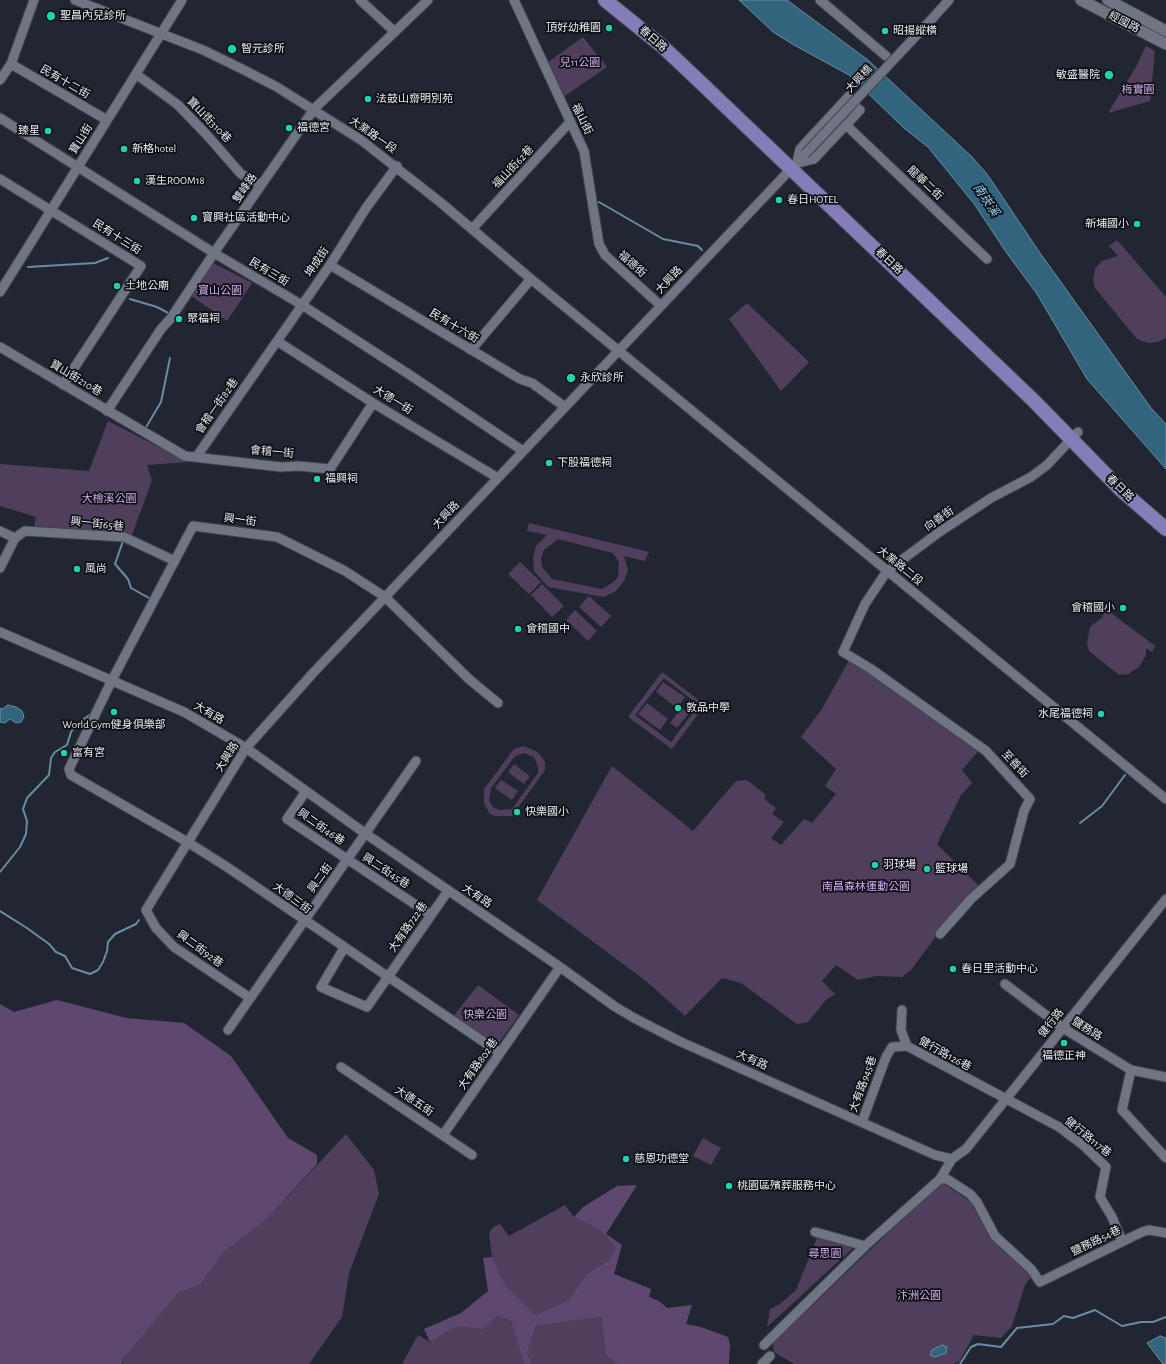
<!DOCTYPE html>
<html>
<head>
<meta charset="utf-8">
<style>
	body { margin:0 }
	canvas { display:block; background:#222632 }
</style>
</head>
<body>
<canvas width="1166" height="1364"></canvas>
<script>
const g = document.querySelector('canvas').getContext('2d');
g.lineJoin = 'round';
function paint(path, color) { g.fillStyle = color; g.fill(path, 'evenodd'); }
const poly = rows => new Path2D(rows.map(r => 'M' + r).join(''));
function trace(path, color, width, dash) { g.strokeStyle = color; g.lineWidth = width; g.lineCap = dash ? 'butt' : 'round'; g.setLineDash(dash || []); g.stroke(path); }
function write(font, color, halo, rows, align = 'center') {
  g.font = font + ' "Alegreya Sans","Noto Sans TC",sans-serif'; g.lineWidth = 3.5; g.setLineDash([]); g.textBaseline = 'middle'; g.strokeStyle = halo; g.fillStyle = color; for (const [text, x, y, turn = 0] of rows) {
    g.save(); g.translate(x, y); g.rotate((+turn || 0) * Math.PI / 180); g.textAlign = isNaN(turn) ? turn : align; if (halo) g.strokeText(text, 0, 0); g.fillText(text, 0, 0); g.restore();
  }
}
paint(poly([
	[583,37,607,67,562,98,547,63],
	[1146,46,1155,51,1150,101,1108,113,1137,65],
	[1117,240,1166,297,1166,338,1158,342,1148,343,1137,339,1095,288,1093,280,1095,269,1102,261,1118,256,1109,246],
	[211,262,252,283,227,321,190,295],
	[747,303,809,362,781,391,729,319],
	[108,421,188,462,147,465,152,480,132,535,34,528,36,517,0,506,0,464,89,471],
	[529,523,649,552,645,561,624,556,628,570,624,581,616,591,604,597,548,587,534,571,533,558,536,546,547,535,527,531],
	[558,539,613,553,619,562,618,577,612,583,602,589,552,579,542,567,541,558,544,550],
	[520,562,541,582,529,594,508,574],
	[542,584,564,606,552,617,531,595],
	[589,596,611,616,601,627,579,607],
	[575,610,597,631,588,641,566,620],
	[1107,610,1155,646,1152,652,1146,648,1146,655,1139,667,1128,674,1119,675,1089,651,1087,643,1090,627,1103,617,1102,616],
	[849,660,909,699,980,749,962,770,972,783,961,795,937,844,979,886,951,916,911,970,902,977,876,976,858,980,836,965,822,981,835,994,826,1000,808,1022,797,1024,741,983,722,978,685,1016,646,981,537,900,612,766,693,831,736,781,747,780,766,795,764,799,776,808,772,814,784,822,771,838,781,845,804,819,812,823,836,794,825,786,836,769,801,737,822,709],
	[662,672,705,705,672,749,628,717],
	[664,678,699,705,671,742,635,715],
	[663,682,685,697,677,708,656,692],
	[647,703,668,719,660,730,638,714],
	[681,708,689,713,677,728,670,723],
	[523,746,536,751,541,756,545,762,545,770,512,816,495,816,490,814,484,803,484,789,514,749],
	[524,753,534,757,538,767,538,773,512,809,499,810,493,807,489,801,491,788,515,756],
	[514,764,530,776,524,784,508,772],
	[501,780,518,791,512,800,495,788],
	[478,985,519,1015,496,1047,452,1018],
	[346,1134,374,1170,379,1194,349,1273,342,1317,309,1364,123,1364,123,1359,179,1292,199,1286,224,1252,266,1220],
	[703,1138,721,1148,711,1165,693,1156],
	[941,1182,971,1202,989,1234,1031,1277,1025,1285,1012,1326,1001,1338,974,1335,959,1362,952,1364,794,1364,774,1352,773,1343],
	[565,1205,574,1217,601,1231,616,1248,611,1258,587,1274,569,1300,535,1315,506,1286,492,1257,489,1233,493,1227,500,1224,509,1236],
	[817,1238,854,1247,767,1327,770,1309,780,1304,796,1290],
	[498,1316,511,1321,524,1364,402,1364,418,1335,430,1342,457,1326,483,1328],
	[601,1317,606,1355,617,1364,532,1364,527,1353,536,1326]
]), '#4f3f5c');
paint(poly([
	[57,1000,126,1018,184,1023,231,1056,288,1138,317,1155,317,1164,266,1220,224,1252,199,1286,179,1292,123,1359,122,1364,0,1364,0,1004,14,1012],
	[637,1185,606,1234,622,1245,614,1274,651,1289,649,1297,659,1301,667,1308,692,1305,686,1324,701,1327,728,1337,730,1345,729,1364,617,1364,606,1355,601,1317,536,1326,527,1353,532,1364,524,1364,511,1321,498,1316,483,1329,457,1326,430,1342,424,1329,461,1313,488,1291,483,1258,492,1257,506,1286,535,1315,569,1300,587,1274,610,1259,616,1248,601,1231,574,1217,583,1207,617,1186]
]), '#5e486f');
const water = poly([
	[739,0,787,0,868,60,972,157,987,174,1040,253,1151,408,1166,424,1166,469,1087,379,1037,294,1006,252,975,205,928,147,905,129,849,75,794,45,773,32,739,0],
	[8,705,16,707,22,711,24,717,21,722,16,723,10,719,5,723,0,722,0,708,2,709,8,705],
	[1160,1336,1166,1338,1166,1364,1163,1364,1147,1343,1160,1336],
	[942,1345,947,1347,946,1353,935,1357,930,1355,932,1350,942,1345]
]);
paint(water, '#32647e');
trace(water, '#688ca1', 1);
trace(poly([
	[599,202,663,239,698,246,702,250],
	[28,267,95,263,108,258],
	[130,299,157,307,170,314],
	[145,429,161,402,170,358],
	[123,541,115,564,128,579,131,588,149,598],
	[1080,823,1102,806,1125,775],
	[0,872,20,847,26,834,27,821,23,809,27,798,49,775,51,758,55,752,67,745,71,732,77,724,91,714],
	[0,911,27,928,49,944,56,952,65,956,72,968,90,974,98,970,103,962,107,951,108,942,115,934,136,924,139,920],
	[960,1364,971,1347,978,1344,1001,1347,1017,1328,1053,1324,1064,1316,1073,1318,1095,1310,1122,1326,1141,1322,1153,1322,1166,1317]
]), '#688ca1', 2);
const minor = poly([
	[75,0,203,50,240,68,277,87,361,140,440,202,531,279,1166,799],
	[360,0,395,32],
	[514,0,584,151,599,244,605,255,661,306],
	[820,0,886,56],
	[930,21,949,0],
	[11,64,107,120],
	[136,74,178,105,206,134,241,174,261,185],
	[0,80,11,64,34,0],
	[846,99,860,110,814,159,797,163,800,149,849,96],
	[0,118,214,253,302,305,413,377,523,451],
	[846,125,987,259],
	[0,179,141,266,63,385],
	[473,228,570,122],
	[330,265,520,379,532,383,565,407],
	[0,292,182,0],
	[277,341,373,403,498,478],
	[0,347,185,456,281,467,299,466,330,469,373,403],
	[471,350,531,279],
	[107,411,161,329,171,318,214,253,314,109,428,0],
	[197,456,330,265,366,208,397,166],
	[0,531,15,538],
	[0,568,15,538,25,531,124,537,175,561],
	[0,632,184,712,246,748,366,834,560,967,614,1006,634,1018,679,1041,825,1106,935,1155,952,1159],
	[498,703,470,680,385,597,345,571,277,537,193,526,111,682,69,769,71,775,189,843,227,867,500,1053],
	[306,791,287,819,431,915],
	[940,934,971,899,1010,864,1024,811,1030,799,986,751,871,669,843,652,865,604,887,571,938,533,991,498,1031,477,1047,465,1078,432],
	[344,948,321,987,367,1007,448,891],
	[1005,984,1063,1028,1118,1062,1131,1070,1166,1077],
	[250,998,174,947,156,928,146,910,246,748,314,672,805,154],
	[902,1010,901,1030,907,1046,1059,1127,1083,1145,1106,1167,1100,1197,1112,1217,1122,1241],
	[228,1030,416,761],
	[341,1067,472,1155],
	[1131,1070,1122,1110,1166,1158],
	[862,1122,886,1057,892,1047,907,1046],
	[443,1135,560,967],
	[940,1179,952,1159,966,1149,1166,899],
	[815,1232,865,1246,940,1179,947,1179,970,1194,977,1202,995,1236,1031,1269,1040,1282,1142,1232,1149,1230,1166,1233],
	[764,1345,865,1246],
	[762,1364,770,1356]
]);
const tertiary = poly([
	[1081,0,1166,44],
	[1108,0,1166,31]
]);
const primary = poly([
	[605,0,662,46,697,79,1034,401,1121,490,1166,529]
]);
trace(minor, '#41444d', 11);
trace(tertiary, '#41444d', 13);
trace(primary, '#41444d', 16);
trace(minor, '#707583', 9);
trace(tertiary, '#707583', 11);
trace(primary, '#847db8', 14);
const minorBridge = poly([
	[805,154,930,21]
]);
trace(minorBridge, '#41444d', 11, []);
trace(minorBridge, '#707583', 9);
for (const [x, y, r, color] of [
	[51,16,5,"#1bd5b1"],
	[609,28,4,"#1bd5b1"],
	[885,31,4,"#1bd5b1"],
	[232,49,5,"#1bd5b1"],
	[1109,75,5,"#1bd5b1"],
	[368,99,4,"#1bd5b1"],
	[289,128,4,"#1bd5b1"],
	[48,131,4,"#1bd5b1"],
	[124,149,4,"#1bd5b1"],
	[137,181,4,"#1bd5b1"],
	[779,200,4,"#1bd5b1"],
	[194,218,4,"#1bd5b1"],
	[1137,224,4,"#1bd5b1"],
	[117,286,4,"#1bd5b1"],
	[179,319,4,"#1bd5b1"],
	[571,378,5,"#1bd5b1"],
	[549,463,4,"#1bd5b1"],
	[317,479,4,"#1bd5b1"],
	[77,569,4,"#1bd5b1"],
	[1123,608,4,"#1bd5b1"],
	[518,629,4,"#1bd5b1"],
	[678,708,4,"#1bd5b1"],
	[114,712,4,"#1bd5b1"],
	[1101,714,4,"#1bd5b1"],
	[64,753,4,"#1bd5b1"],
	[517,812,4,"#1bd5b1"],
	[875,865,4,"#1bd5b1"],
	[927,869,4,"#1bd5b1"],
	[953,969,4,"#1bd5b1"],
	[1064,1043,4,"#1bd5b1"],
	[626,1159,4,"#1bd5b1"],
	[729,1186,4,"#1bd5b1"]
]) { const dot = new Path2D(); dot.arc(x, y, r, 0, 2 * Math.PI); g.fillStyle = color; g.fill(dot); trace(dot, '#0d0f14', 1.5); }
write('11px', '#e7eaf2', '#0d0f14', [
	["聖昌內兒診所",60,16],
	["頂好幼稚園",601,28,"right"],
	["昭揚縱橫",893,31],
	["智元診所",241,49],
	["敏盛醫院",1100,75,"right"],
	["法鼓山齋明別苑",376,99],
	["福德宮",297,128],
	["臻星",40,131,"right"],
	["新格hotel",132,149],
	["漢生ROOM18",145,181],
	["春日HOTEL",787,200],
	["寶興社區活動中心",202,218],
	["新埔國小",1129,224,"right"],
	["土地公廟",125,286],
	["聚福祠",187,319],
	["永欣診所",580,378],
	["下股福德祠",557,463],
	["福興祠",325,479],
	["風尚",85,569],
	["會稽國小",1115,608,"right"],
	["會稽國中",526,629],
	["敦品中學",686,708],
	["水尾福德祠",1093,714,"right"],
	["World Gym健身俱樂部",114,725,"center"],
	["富有宮",72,753],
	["快樂國小",525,812],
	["羽球場",883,865],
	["籃球場",935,869],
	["春日里活動中心",961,969],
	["福德正神",1064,1056,"center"],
	["慈恩功德堂",634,1159],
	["桃園區殯葬服務中心",737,1186]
], 'left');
write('11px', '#e7eaf2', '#0d0f14', [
	["經國路",1124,22,27],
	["春日路",653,39,41],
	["大興橋",859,79,-47],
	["民有十二街",65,82,30],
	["福山街",582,119,64],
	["寶山街310巷",209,120,46],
	["大業路一段",373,135,35],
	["寶山街",81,139,-58],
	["福山街62巷",513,167,-47],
	["龍華二街",925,183,43],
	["雙峰路",245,188,-55],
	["民有十三街",117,237,32],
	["春日路",889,261,43],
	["坤成街",317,262,-56],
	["福德街",632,264,42],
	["民有三街",269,272,31],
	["大興路",669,280,-47],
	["民有十六街",454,326,31],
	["寶山街210巷",76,378,31],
	["大德一街",393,400,32],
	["會稽一街82巷",217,406,-55],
	["會稽一街",272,452,5],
	["春日路",1120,488,44],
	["大興路",446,515,-47],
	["向善街",939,519,-35],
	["興一街",240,520,8],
	["興一街65巷",97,524,6],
	["大業路二段",900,566,39],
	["大有路",209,713,30],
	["大興路",227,757,-58],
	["至善街",1015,764,47],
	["興二街46巷",321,827,35],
	["興二街45巷",386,871,33],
	["興二街",320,878,-54],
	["大有路",477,896,34],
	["大德三街",292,898,36],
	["大有路722巷",408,927,-55],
	["興二街92巷",200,949,36],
	["健行路",1051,1023,-51],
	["鹽務路",1087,1029,32],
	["健行路126巷",945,1054,29],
	["大有路",752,1060,24],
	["大有路802巷",478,1064,-55],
	["大有路945巷",863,1084,-70],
	["大德五街",414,1101,34],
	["健行路117巷",1088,1137,39],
	["鹽務路54巷",1096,1241,-26]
]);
write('11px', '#d2aeef', '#0d0f14', [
	["兒11公園",580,63],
	["梅實園",1138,90],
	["寶山公園",220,291],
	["大檜溪公園",109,499],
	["南昌森林運動公園",866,887],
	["快樂公園",485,1015],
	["尋思園",825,1254],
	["汴洲公園",919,1296]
]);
write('italic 12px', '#9ad8fa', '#0d0f14', [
	["南崁溪",986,200,56]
]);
</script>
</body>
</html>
